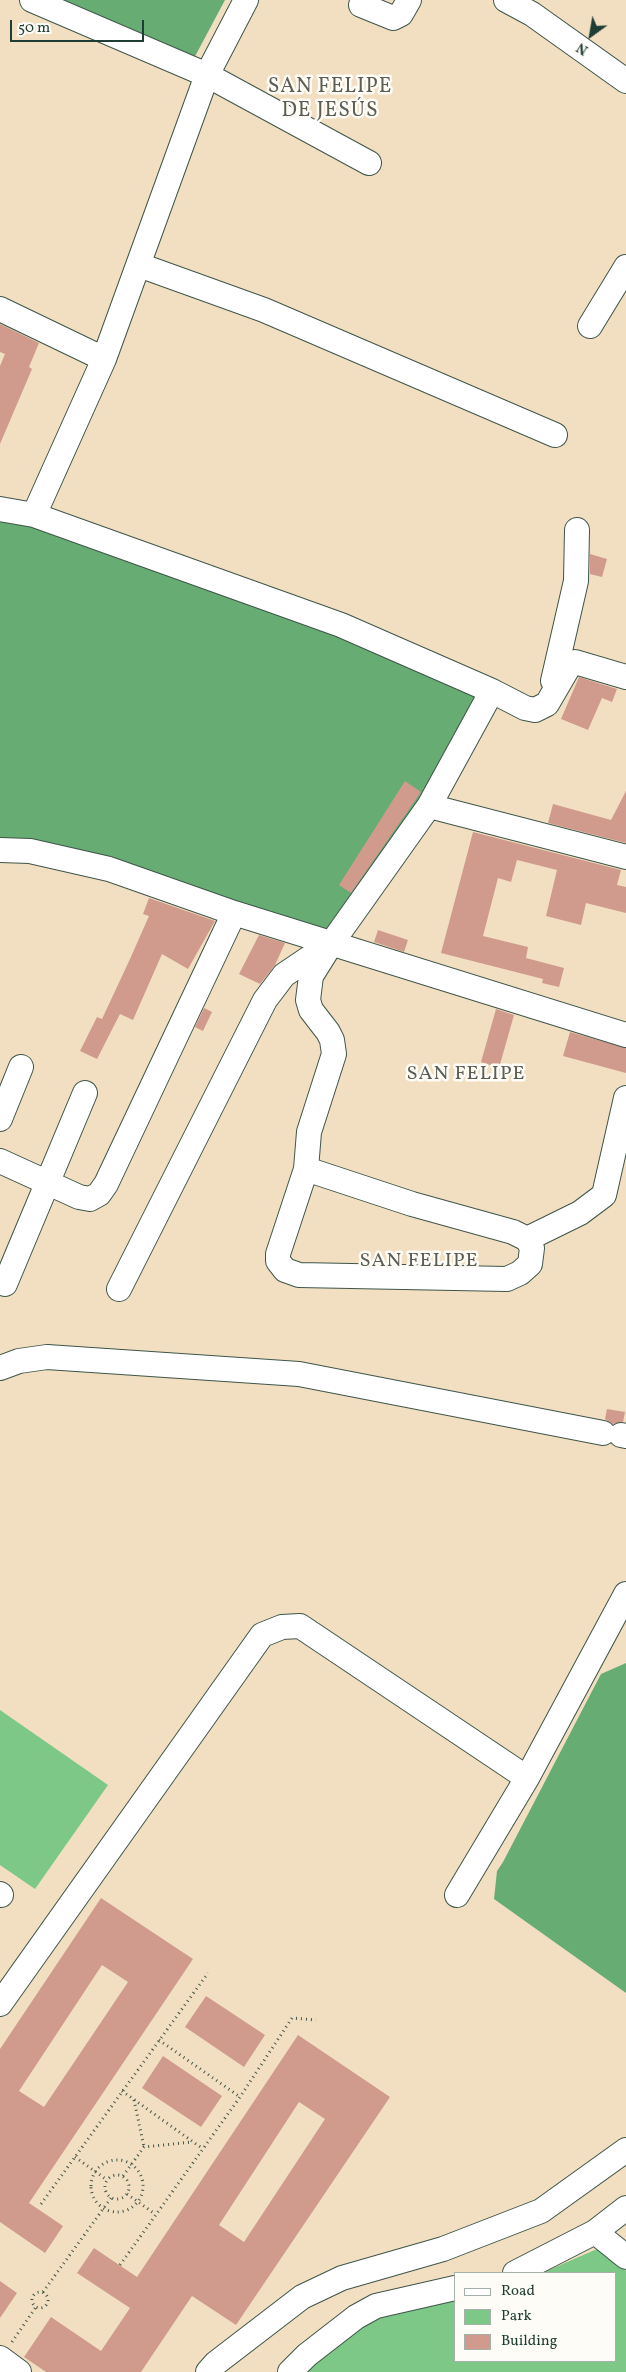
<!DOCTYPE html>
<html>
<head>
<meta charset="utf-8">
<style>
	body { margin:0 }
	#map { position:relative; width:626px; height:2372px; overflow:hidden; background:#f2dfc1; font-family:Vollkorn,serif }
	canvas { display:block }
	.legend { position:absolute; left:454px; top:2272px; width:162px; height:90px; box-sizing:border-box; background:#fdfcf7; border:1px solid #a4b0a9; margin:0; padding:6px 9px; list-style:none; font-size:15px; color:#1f3d34 }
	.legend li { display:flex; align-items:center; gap:10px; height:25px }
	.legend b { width:25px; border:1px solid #a4b0a9 }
	.north { position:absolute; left:566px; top:10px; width:50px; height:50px; -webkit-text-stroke:4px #fdfcf7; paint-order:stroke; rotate:212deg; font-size:14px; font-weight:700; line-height:20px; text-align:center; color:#1f3d34 }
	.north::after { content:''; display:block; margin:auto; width:18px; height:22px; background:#1f3d34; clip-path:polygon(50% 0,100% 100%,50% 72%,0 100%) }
	.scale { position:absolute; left:10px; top:20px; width:134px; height:22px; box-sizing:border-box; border:2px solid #1f3d34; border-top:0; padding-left:6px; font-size:15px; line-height:18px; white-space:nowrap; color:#1f3d34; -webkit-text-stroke:4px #fdfcf7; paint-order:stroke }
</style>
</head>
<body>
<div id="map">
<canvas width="626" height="2372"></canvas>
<ul class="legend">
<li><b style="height:6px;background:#fff"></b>Road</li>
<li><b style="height:14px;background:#7dc886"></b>Park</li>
<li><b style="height:14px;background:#d09b8d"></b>Building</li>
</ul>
<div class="north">N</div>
<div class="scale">50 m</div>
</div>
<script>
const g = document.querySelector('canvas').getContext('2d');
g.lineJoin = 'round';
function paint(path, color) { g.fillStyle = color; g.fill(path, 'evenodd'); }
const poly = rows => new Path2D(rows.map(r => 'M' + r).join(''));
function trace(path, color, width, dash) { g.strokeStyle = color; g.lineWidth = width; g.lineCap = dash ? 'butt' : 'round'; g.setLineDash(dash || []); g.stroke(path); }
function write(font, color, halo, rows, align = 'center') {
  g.font = font + ' Vollkorn,serif'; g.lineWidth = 5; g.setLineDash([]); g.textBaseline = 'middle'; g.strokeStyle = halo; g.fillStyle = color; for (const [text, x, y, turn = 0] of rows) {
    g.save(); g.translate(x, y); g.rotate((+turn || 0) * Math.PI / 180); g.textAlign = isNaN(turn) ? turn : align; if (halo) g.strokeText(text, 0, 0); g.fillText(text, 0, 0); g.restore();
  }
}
paint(poly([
	[0,1710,108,1785,35,1889,0,1865],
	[597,2249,626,2271,626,2372,303,2372,371,2317,455,2301,455,2361,615,2361,615,2273,542,2273]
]), '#7dc886');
paint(poly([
	[51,0,225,0,192,62],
	[0,517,35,525,484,690,481,704,331,942,0,847],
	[626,1663,626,1993,494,1899,497,1871,503,1862,601,1674]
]), '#66ac73');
paint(poly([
	[0,324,39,343,29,367,32,369,0,444,0,366,5,354,0,352],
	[590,554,607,559,602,577,590,574],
	[579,677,617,689,612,702,602,698,588,730,561,719],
	[405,781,421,792,351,893,339,885],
	[626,791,626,843,548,823,553,804,611,820],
	[473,832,621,870,617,885,626,887,626,913,586,903,581,925,546,916,557,870,517,860,511,882,498,878,483,936,528,947,526,958,564,968,559,987,542,983,543,979,441,953],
	[149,898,215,921,188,969,162,954,133,1020,120,1014,97,1059,80,1051,97,1017,102,1019,130,959,149,916,143,914],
	[378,930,408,940,404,952,374,942],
	[259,935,285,943,275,965,260,984,239,974],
	[204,1008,212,1012,203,1031,195,1027],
	[496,1009,514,1015,499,1068,481,1062],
	[570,1032,626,1048,626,1073,563,1056],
	[607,1409,625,1412,623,1422,613,1424,605,1419],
	[101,1898,193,1959,29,2203,63,2226,45,2253,0,2222,0,2049],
	[102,1965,128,1982,44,2107,19,2091],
	[206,1996,265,2035,244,2067,185,2027],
	[298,2035,390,2097,236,2325,192,2296,141,2372,46,2372,24,2357,51,2317,101,2351,130,2308,77,2273,94,2248,137,2277],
	[299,2102,325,2119,244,2242,219,2225],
	[163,2056,222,2096,201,2127,142,2088],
	[0,2281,17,2293,0,2318]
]), '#d09b8d');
const minor = poly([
	[32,0,207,75,369,163],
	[506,0,532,14,626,81],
	[361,5,393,18,401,14,409,0],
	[139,265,264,310,555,435],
	[0,309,104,359],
	[590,326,626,267],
	[0,509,34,515,341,625,492,691,525,708,535,710,547,704,568,668,575,662,626,677],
	[34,515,104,359,207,75,246,0],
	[553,681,576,581,577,530],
	[429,806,626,857],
	[0,850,30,851,109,869,234,913,626,1035],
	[0,1119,21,1067],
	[0,1161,79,1197,90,1199,99,1194,106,1184,234,913],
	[306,1169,412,1204,513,1232,527,1239,532,1248,530,1264,520,1273,507,1279,299,1275,285,1270,278,1261,278,1254,306,1169,309,1132,334,1054,332,1040,328,1032,311,1010,308,1000,311,976,331,944,429,806,492,691],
	[527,1239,580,1213,604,1195,626,1098],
	[5,1284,85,1093],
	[119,1289,265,1000,284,975,327,946],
	[0,1368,19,1361,47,1357,299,1374,603,1433],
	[621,1435,626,1436],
	[0,1894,1,1895],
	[457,1895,527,1778],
	[0,2004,262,1635,282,1627,300,1626,527,1778,626,1594],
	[595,2232,626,2257],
	[515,2273,595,2232,626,2208],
	[0,2358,19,2372],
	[208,2372,216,2363,302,2297,342,2278,443,2249,541,2211,626,2150],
	[290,2372,307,2355,356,2317,376,2306,455,2288]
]);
trace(minor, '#3f5549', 26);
trace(poly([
	[159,2040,240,2097],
	[122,2091,203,2149],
	[134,2100,144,2147],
	[75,2157,107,2180],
	'91 2186a26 26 0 1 1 52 0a26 26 0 1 1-52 0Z',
	'105 2187a12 12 0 1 1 24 0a12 12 0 1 1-24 0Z',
	[123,2176,144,2147,192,2142],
	[127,2194,155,2214],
	[41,2204,208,1973],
	[120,2265,240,2097,292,2018,316,2020],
	'32 2300a8 8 0 1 1 16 0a8 8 0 1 1-16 0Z',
	[43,2292,111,2198],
	[12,2342,36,2307]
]), '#3f5549', 3, [1, 4]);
trace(minor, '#fff', 24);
g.letterSpacing = '1px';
write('20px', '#5d5e53', '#fdfcf7', [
	["SAN FELIPE",466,1075],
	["SAN FELIPE",419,1262]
]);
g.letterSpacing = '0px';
g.letterSpacing = '1px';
write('21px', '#5d5e53', '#fdfcf7', [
	["SAN FELIPE",330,88],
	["DE JESÚS",330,112]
]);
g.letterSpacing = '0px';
</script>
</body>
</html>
